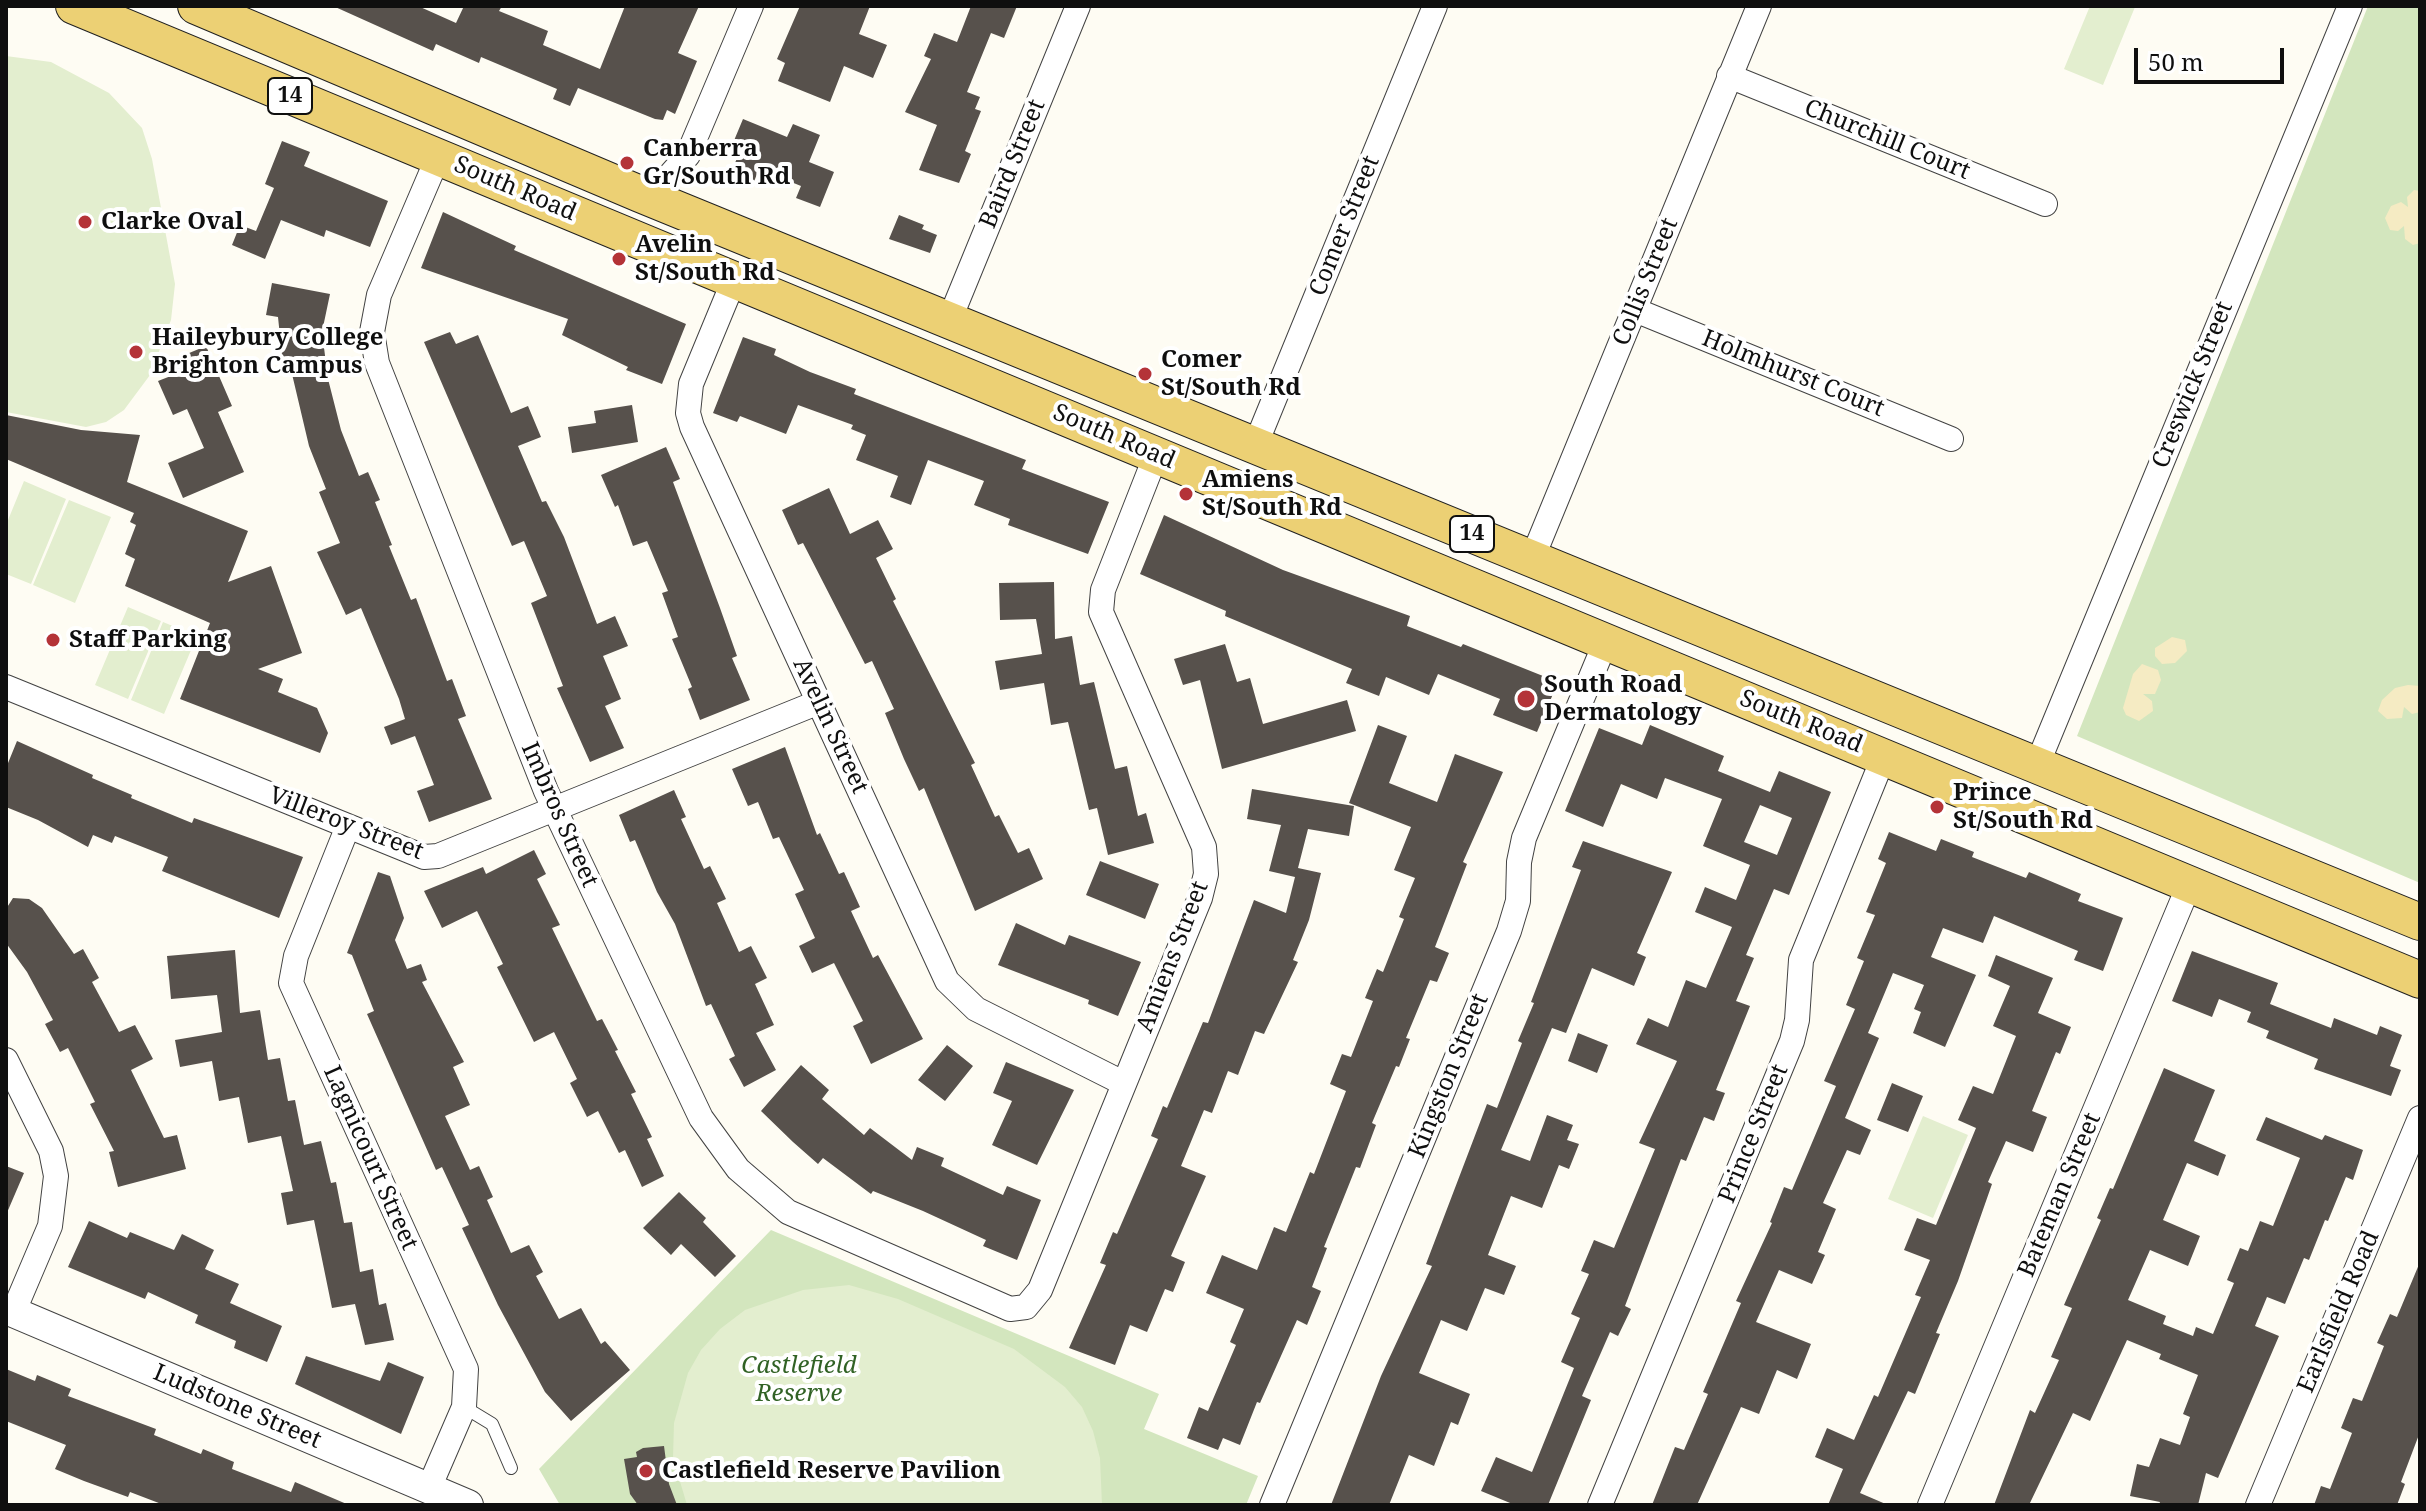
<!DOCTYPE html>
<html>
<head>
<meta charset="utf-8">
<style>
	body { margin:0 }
	#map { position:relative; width:2426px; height:1511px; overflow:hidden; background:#fefcf3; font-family:"Noto Serif",serif }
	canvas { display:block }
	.frame { position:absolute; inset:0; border:8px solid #0f0f0f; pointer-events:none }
	.scale { position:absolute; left:2134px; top:48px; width:150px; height:36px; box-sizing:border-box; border:4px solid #0f0f0f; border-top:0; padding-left:10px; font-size:24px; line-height:28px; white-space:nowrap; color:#0f0f0f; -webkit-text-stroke:6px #fff; paint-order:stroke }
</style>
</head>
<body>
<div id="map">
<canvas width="2426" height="1511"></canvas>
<div class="frame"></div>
<div class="scale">50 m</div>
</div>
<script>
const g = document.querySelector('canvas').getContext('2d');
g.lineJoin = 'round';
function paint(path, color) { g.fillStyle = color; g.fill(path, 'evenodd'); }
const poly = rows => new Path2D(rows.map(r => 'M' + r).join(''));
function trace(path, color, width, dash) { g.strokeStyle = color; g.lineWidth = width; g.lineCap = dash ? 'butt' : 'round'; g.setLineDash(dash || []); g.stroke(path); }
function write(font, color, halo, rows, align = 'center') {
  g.font = font + ' "Noto Serif",serif'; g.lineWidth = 8; g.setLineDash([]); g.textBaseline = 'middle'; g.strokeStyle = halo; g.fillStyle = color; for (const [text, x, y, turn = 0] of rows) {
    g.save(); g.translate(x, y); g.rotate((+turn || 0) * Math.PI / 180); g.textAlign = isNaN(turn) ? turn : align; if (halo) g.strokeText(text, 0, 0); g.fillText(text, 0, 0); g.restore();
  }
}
paint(poly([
	[2368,6,2420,6,2420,883,2077,736],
	[771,1230,1159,1394,1144,1429,1258,1476,1246,1505,560,1505,539,1469]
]), '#d3e6be');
paint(poly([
	[2414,190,2420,191,2420,243,2413,245,2405,239,2404,226,2398,231,2390,230,2385,218,2391,206,2401,202,2408,207,2407,197],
	[2172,637,2185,640,2187,651,2175,663,2162,664,2155,656,2155,648],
	[2142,664,2158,670,2161,680,2155,694,2143,694,2152,701,2153,711,2139,721,2126,715,2123,708,2133,674],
	[2408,685,2420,686,2420,712,2412,714,2404,707,2402,718,2387,719,2378,711,2382,700,2395,688]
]), '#f5ebc3');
paint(poly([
	[2090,6,2135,7,2103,85,2064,69],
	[6,56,51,62,109,93,142,128,152,159,175,284,171,320,150,375,124,410,106,422,86,427,6,412],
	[24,481,66,499,31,584,6,574,6,525],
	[69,500,111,517,75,603,33,585],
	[128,607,161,621,128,699,95,685],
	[163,622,197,636,164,714,131,700],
	[1923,1116,1968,1135,1933,1218,1888,1199],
	[849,1285,898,1299,1014,1349,1065,1387,1082,1407,1093,1431,1100,1458,1102,1505,687,1505,673,1458,674,1423,688,1373,701,1350,720,1329,745,1310,803,1290]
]), '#e3eecf');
paint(poly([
	[333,6,418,6,456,23,464,6,502,6,499,11,548,31,543,45,600,69,625,6,699,6,678,53,697,61,675,114,667,110,663,120,655,119,578,88,570,106,553,99,557,89,481,57,479,63,436,44,433,51],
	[800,6,870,6,859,34,887,45,873,78,844,66,830,102,778,81,785,63,777,59],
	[971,6,1017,6,1004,38,991,33,967,92,980,97,975,109,981,111,965,151,971,154,959,183,919,170,937,125,905,112,931,59,924,56,934,33,957,42],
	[743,119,787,137,793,124,820,135,809,162,834,172,820,207,796,198,801,186,759,169,753,184,737,177,742,166,735,163,742,146,733,143],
	[282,141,310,152,304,166,388,201,370,247,326,230,324,237,281,220,265,259,232,245,240,225,256,231,274,188,265,184],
	[443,212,516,246,514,250,686,324,662,384,626,370,628,367,562,335,568,319,421,268],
	[899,215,924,225,922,229,937,235,930,253,889,239],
	[272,283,330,294,322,332,328,379,341,430,359,476,368,472,380,500,375,502,392,545,389,546,411,600,416,598,447,681,452,679,466,716,458,719,492,799,429,822,417,791,434,785,415,736,391,745,384,727,405,719,399,699,361,608,346,615,317,552,340,543,319,492,326,489,309,446,292,374,284,375,278,317,266,315],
	[450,332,456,344,478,335,511,413,528,406,541,437,518,446,542,502,546,501,564,537,597,624,615,616,628,646,603,656,621,699,605,706,624,748,590,762,557,688,563,686,531,603,547,596,524,541,512,546,424,342],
	[743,337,776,349,774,355,810,372,856,389,854,394,1026,460,1022,469,1109,502,1088,554,1008,525,1010,519,974,505,984,481,928,460,911,505,890,497,898,476,856,460,866,435,851,429,853,425,798,405,786,434,740,416,737,422,713,413],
	[206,346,232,406,218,412,244,472,183,498,168,463,204,448,187,409,173,415,158,381,176,374,170,361],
	[632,405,638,442,572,453,568,427,596,423,594,411],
	[6,415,81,430,140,435,127,482,248,531,228,582,271,566,302,653,258,669,283,679,278,692,317,708,328,733,320,753,180,699,210,623,125,586,135,559,125,554,136,525,130,522,134,513,6,459],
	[666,447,680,479,673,482,720,608,737,656,732,658,750,700,700,720,688,689,692,687,672,639,678,637,662,593,668,591,647,541,633,546,618,505,615,507,601,475],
	[829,488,850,534,878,520,893,549,876,558,896,599,893,601,975,763,971,765,995,817,999,815,1018,853,1029,848,1043,879,975,911,924,788,919,791,904,759,885,713,894,709,872,661,865,664,803,543,798,545,782,510],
	[1164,515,1283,570,1410,616,1407,626,1461,647,1463,644,1558,682,1537,732,1493,715,1500,699,1438,674,1429,695,1386,677,1379,696,1346,683,1352,669,1225,616,1226,611,1140,574],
	[1054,582,1055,639,1072,636,1080,685,1094,682,1115,769,1127,766,1138,816,1146,813,1154,843,1108,855,1097,808,1089,810,1068,722,1051,725,1044,683,1000,690,995,661,1042,654,1036,619,1000,620,999,583],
	[1225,644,1237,682,1250,678,1263,724,1347,700,1356,731,1222,769,1200,680,1183,685,1174,659],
	[1378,725,1407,736,1389,783,1437,802,1455,754,1503,772,1463,862,1467,864,1435,947,1449,953,1437,982,1430,980,1406,1038,1410,1039,1399,1067,1396,1066,1372,1123,1376,1125,1360,1168,1356,1167,1324,1247,1327,1248,1312,1287,1321,1291,1307,1325,1297,1320,1260,1403,1257,1402,1240,1445,1223,1438,1218,1450,1187,1438,1199,1407,1208,1411,1236,1345,1230,1342,1244,1309,1206,1293,1222,1255,1257,1270,1274,1227,1286,1232,1310,1172,1314,1174,1346,1091,1330,1084,1342,1054,1351,1057,1373,1001,1365,998,1377,969,1383,972,1404,919,1399,917,1415,878,1394,870,1411,827,1349,803],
	[1650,725,1724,756,1718,771,1770,792,1779,771,1831,792,1789,895,1774,889,1746,955,1754,958,1736,1001,1750,1006,1716,1090,1725,1093,1714,1121,1704,1117,1686,1161,1681,1159,1625,1306,1631,1309,1618,1336,1610,1332,1582,1396,1591,1400,1548,1505,1515,1505,1481,1491,1496,1457,1532,1472,1574,1368,1561,1362,1580,1318,1571,1314,1589,1274,1581,1271,1594,1240,1614,1248,1655,1149,1639,1143,1677,1061,1636,1044,1648,1018,1668,1027,1686,980,1706,988,1732,927,1695,912,1705,887,1736,900,1750,865,1703,846,1722,799,1665,778,1657,799,1621,784,1603,827,1565,811,1599,728,1642,745],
	[1760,805,1792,818,1777,855,1744,842],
	[17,741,93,775,92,778,132,795,131,798,192,823,194,818,303,857,279,918,162,871,168,857,115,836,112,843,93,835,88,847,38,820,6,807,6,768],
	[785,747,817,835,820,833,839,874,844,872,860,907,851,911,873,958,878,955,923,1039,871,1064,853,1026,863,1021,834,963,812,973,799,946,815,938,795,894,804,890,779,837,773,839,758,802,748,806,732,769],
	[1252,789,1354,806,1349,836,1308,829,1298,868,1321,873,1309,920,1293,960,1298,962,1264,1034,1255,1031,1238,1075,1228,1071,1212,1113,1204,1110,1181,1166,1206,1176,1171,1256,1185,1262,1173,1292,1165,1289,1147,1332,1130,1325,1115,1365,1069,1348,1106,1265,1100,1263,1113,1232,1117,1234,1158,1139,1151,1136,1163,1106,1167,1108,1203,1022,1208,1023,1254,900,1286,913,1295,877,1269,871,1281,825,1247,819],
	[674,790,686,817,681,819,704,869,710,866,726,899,717,903,739,952,751,946,767,978,755,984,774,1025,756,1033,776,1070,744,1087,729,1059,735,1056,711,1004,706,1006,675,924,657,892,635,840,630,842,619,815],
	[1889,832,1936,851,1941,839,1974,852,1972,857,2026,878,2029,872,2081,894,2078,901,2123,918,2103,971,2074,960,2078,951,1994,916,1983,943,1943,928,1931,957,1976,975,1945,1047,1913,1033,1921,1012,1914,1009,1924,985,1893,973,1868,1033,1879,1038,1845,1118,1871,1130,1860,1155,1847,1150,1823,1203,1836,1209,1818,1252,1825,1255,1812,1284,1779,1270,1756,1322,1811,1344,1797,1379,1777,1370,1759,1414,1741,1407,1697,1505,1652,1505,1675,1447,1684,1450,1708,1394,1703,1392,1741,1303,1736,1301,1772,1223,1770,1222,1784,1187,1792,1190,1836,1086,1824,1081,1855,1009,1846,1005,1864,961,1857,958,1875,915,1866,912,1886,863,1878,859],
	[1583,841,1672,872,1637,953,1646,957,1634,986,1592,968,1566,1033,1552,1028,1501,1150,1530,1161,1547,1115,1573,1125,1567,1140,1579,1144,1569,1169,1559,1165,1542,1208,1511,1196,1488,1255,1516,1266,1504,1295,1485,1288,1467,1331,1441,1320,1419,1373,1470,1394,1458,1425,1451,1422,1434,1466,1409,1455,1389,1505,1331,1505,1381,1376,1432,1266,1426,1264,1487,1104,1497,1108,1522,1043,1518,1041,1534,1003,1531,1002,1581,870,1572,867],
	[534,850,546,874,537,879,560,925,552,928,597,1021,602,1019,618,1050,615,1051,636,1092,631,1094,652,1137,647,1139,664,1176,642,1187,625,1150,619,1153,598,1111,587,1117,570,1083,577,1079,554,1032,534,1042,497,967,503,964,477,911,442,928,424,891,483,867,486,874],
	[1100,861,1159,884,1145,919,1086,895],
	[378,872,390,876,404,918,395,940,407,969,421,964,427,980,422,982,464,1062,453,1067,470,1105,445,1116,470,1170,479,1166,493,1197,487,1200,511,1253,529,1245,543,1272,536,1276,559,1319,581,1308,601,1344,605,1341,630,1370,571,1421,545,1392,498,1305,462,1228,469,1225,442,1167,436,1170,367,1014,374,1011,352,955,347,953],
	[13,898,29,899,42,908,74,954,83,949,99,978,92,982,119,1032,135,1025,153,1059,131,1070,164,1138,177,1135,186,1169,118,1187,109,1152,114,1151,90,1104,95,1102,68,1048,60,1052,45,1024,53,1020,27,972,6,943,6,909],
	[1016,923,1065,945,1069,935,1141,962,1118,1016,1088,1004,1089,1000,998,965],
	[235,950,240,1013,260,1010,268,1060,280,1058,288,1101,295,1100,304,1145,321,1141,331,1183,336,1182,344,1223,352,1222,360,1272,373,1269,379,1305,386,1303,394,1340,365,1345,355,1304,332,1308,314,1220,287,1225,281,1193,293,1191,281,1136,248,1143,239,1097,219,1101,212,1061,180,1067,175,1040,222,1032,217,995,171,999,167,956],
	[2192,951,2278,983,2270,1004,2331,1028,2334,1018,2377,1035,2380,1026,2402,1035,2390,1066,2401,1070,2391,1096,2314,1069,2318,1059,2266,1038,2269,1031,2247,1022,2251,1012,2219,999,2212,1017,2172,1001],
	[1996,955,2053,978,2038,1013,2071,1027,2060,1054,2056,1052,2032,1111,2047,1117,2033,1152,2006,1141,1988,1182,1992,1184,1958,1281,1936,1333,1940,1334,1915,1394,1908,1391,1860,1493,1888,1505,1828,1505,1843,1469,1815,1457,1827,1428,1854,1440,1874,1395,1878,1397,1921,1297,1915,1295,1930,1260,1904,1250,1917,1218,1936,1225,1976,1128,1958,1120,1973,1086,1993,1094,2016,1036,1993,1026,2010,986,1988,976],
	[1578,1033,1608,1045,1597,1073,1568,1061],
	[947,1045,973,1066,945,1101,918,1080],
	[1006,1062,1074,1090,1037,1165,992,1145,1012,1101,993,1093],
	[801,1065,829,1090,822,1099,864,1135,870,1128,912,1160,917,1147,944,1158,941,1166,1003,1195,1007,1186,1041,1200,1017,1260,983,1246,986,1240,923,1211,873,1191,871,1194,823,1158,818,1164,793,1142,761,1111],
	[2164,1068,2215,1090,2194,1141,2226,1155,2218,1176,2187,1163,2163,1220,2200,1236,2188,1266,2150,1250,2128,1300,2166,1316,2163,1324,2193,1336,2196,1327,2213,1334,2234,1283,2227,1280,2240,1248,2248,1251,2260,1221,2273,1226,2300,1158,2256,1140,2266,1117,2322,1140,2325,1135,2363,1150,2353,1180,2346,1177,2328,1221,2325,1220,2309,1260,2304,1258,2285,1304,2267,1297,2255,1326,2279,1336,2218,1478,2206,1473,2198,1505,2159,1505,2160,1502,2130,1496,2137,1464,2149,1467,2160,1438,2180,1445,2190,1417,2183,1414,2198,1375,2159,1359,2161,1354,2127,1340,2090,1421,2073,1413,2029,1505,1994,1505,2030,1410,2035,1413,2059,1360,2051,1357,2072,1308,2064,1305,2101,1220,2097,1218,2110,1188,2113,1189],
	[1892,1083,1923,1096,1908,1132,1877,1120],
	[6,1166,24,1173,6,1215],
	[679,1192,706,1218,703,1222,736,1256,715,1277,681,1244,671,1255,643,1228],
	[89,1221,127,1238,130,1232,174,1250,182,1234,214,1250,205,1269,239,1284,230,1303,282,1326,267,1362,234,1348,236,1341,195,1323,198,1315,148,1292,145,1299,68,1267],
	[2420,1262,2420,1432,2401,1482,2405,1484,2397,1505,2314,1505,2321,1486,2330,1489,2352,1433,2341,1428,2353,1398,2362,1401,2384,1346,2377,1343,2390,1314,2397,1317],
	[306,1356,380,1381,388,1362,424,1377,401,1434,295,1384],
	[6,1369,35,1381,37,1375,71,1389,68,1396,156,1429,154,1435,201,1454,203,1449,234,1462,232,1469,291,1492,295,1482,349,1505,164,1505,130,1492,128,1497,84,1481,55,1469,66,1445,6,1421],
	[664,1446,669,1484,677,1505,638,1505,630,1494,624,1459,637,1457,636,1452,643,1448]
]), '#57514c');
const service = poly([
	[464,1407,492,1424,511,1468]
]);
const minor = poly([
	[1729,76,2045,204],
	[438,157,379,295,372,332,377,363,546,791,701,1118,738,1169,788,1212,1010,1309,1026,1307,1040,1290,1200,898,1206,874,1204,847,1101,612,1103,590,1156,455],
	[640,194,664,182,688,155,751,6],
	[734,280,691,384,688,413,692,427,947,981,976,1009,1123,1083],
	[1635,310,1951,439],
	[949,321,1078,6],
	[1255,446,1435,6],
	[1532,559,1759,6],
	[6,687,424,857,438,856,819,702],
	[2037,765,2350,6],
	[348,826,296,956,291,983,466,1369,464,1407,429,1488],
	[6,1060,51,1151,56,1176,50,1226,13,1313],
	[1272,1505,1509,931,1518,901,1519,862,1524,838,1606,641],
	[1600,1505,1792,1041,1797,1020,1801,960,1884,756],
	[1930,1505,2189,885],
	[2258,1505,2420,1118]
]);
const tertiary = poly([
	[6,1309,468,1505]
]);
const primary = poly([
	[74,6,2420,980],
	[196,6,640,194,2420,922]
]);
trace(service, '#424242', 14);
trace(minor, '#424242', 26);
trace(tertiary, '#424242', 32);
trace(primary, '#202020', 38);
trace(service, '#fff', 12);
trace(minor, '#fff', 24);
trace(tertiary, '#fff', 30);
trace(primary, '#ecd074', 36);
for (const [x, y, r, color] of [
	[627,163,8,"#b43338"],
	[85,222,8,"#b43338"],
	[619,259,8,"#b43338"],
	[136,352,8,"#b43338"],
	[1145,374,8,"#b43338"],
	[1186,494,8,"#b43338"],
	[53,640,8,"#b43338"],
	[1526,699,10,"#b43338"],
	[1937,807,8,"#b43338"],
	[646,1471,8,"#b43338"]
]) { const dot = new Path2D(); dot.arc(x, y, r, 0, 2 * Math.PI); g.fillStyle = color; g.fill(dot); trace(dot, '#fff', 3); }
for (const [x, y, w] of [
	[290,96,44],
	[1472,534,44]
]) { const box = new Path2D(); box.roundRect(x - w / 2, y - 18, w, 36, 6); g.fillStyle = '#fff'; g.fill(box); trace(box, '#0f0f0f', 2); }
write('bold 22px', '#0f0f0f', null, [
	["14",290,96],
	["14",1472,534]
]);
write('24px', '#0f0f0f', '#fff', [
	["Churchill Court",1887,140,22],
	["Baird Street",1013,164,-68],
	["South Road",515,189,23],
	["Comer Street",1345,226,-68],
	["Collis Street",1646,282,-68],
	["Holmhurst Court",1793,374,22],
	["Creswick Street",2193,385,-68],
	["South Road",1114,437,23],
	["South Road",1801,722,22],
	["Avelin Street",830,726,65],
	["Imbros Street",559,815,66],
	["Villeroy Street",346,824,21],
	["Amiens Street",1173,957,-69],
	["Kingston Street",1449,1076,-68],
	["Prince Street",1754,1134,-68],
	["Lagnicourt Street",370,1158,66],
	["Bateman Street",2060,1195,-67],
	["Earlsfield Road",2339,1312,-67],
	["Ludstone Street",237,1407,23]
]);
write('bold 24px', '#0f0f0f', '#fff', [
	["Canberra",643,149],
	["Gr/South Rd",643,177],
	["Clarke Oval",101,222],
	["Avelin",635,245],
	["St/South Rd",635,273],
	["Haileybury College",152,338],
	["Brighton Campus",152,366],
	["Comer",1161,360],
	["St/South Rd",1161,388],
	["Amiens",1202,480],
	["St/South Rd",1202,508],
	["Staff Parking",69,640],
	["South Road",1544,685],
	["Dermatology",1544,713],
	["Prince",1953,793],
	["St/South Rd",1953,821],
	["Castlefield Reserve Pavilion",662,1471]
], 'left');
write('italic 24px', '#316225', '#fff', [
	["Castlefield",799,1366],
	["Reserve",799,1394]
]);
</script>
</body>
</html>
